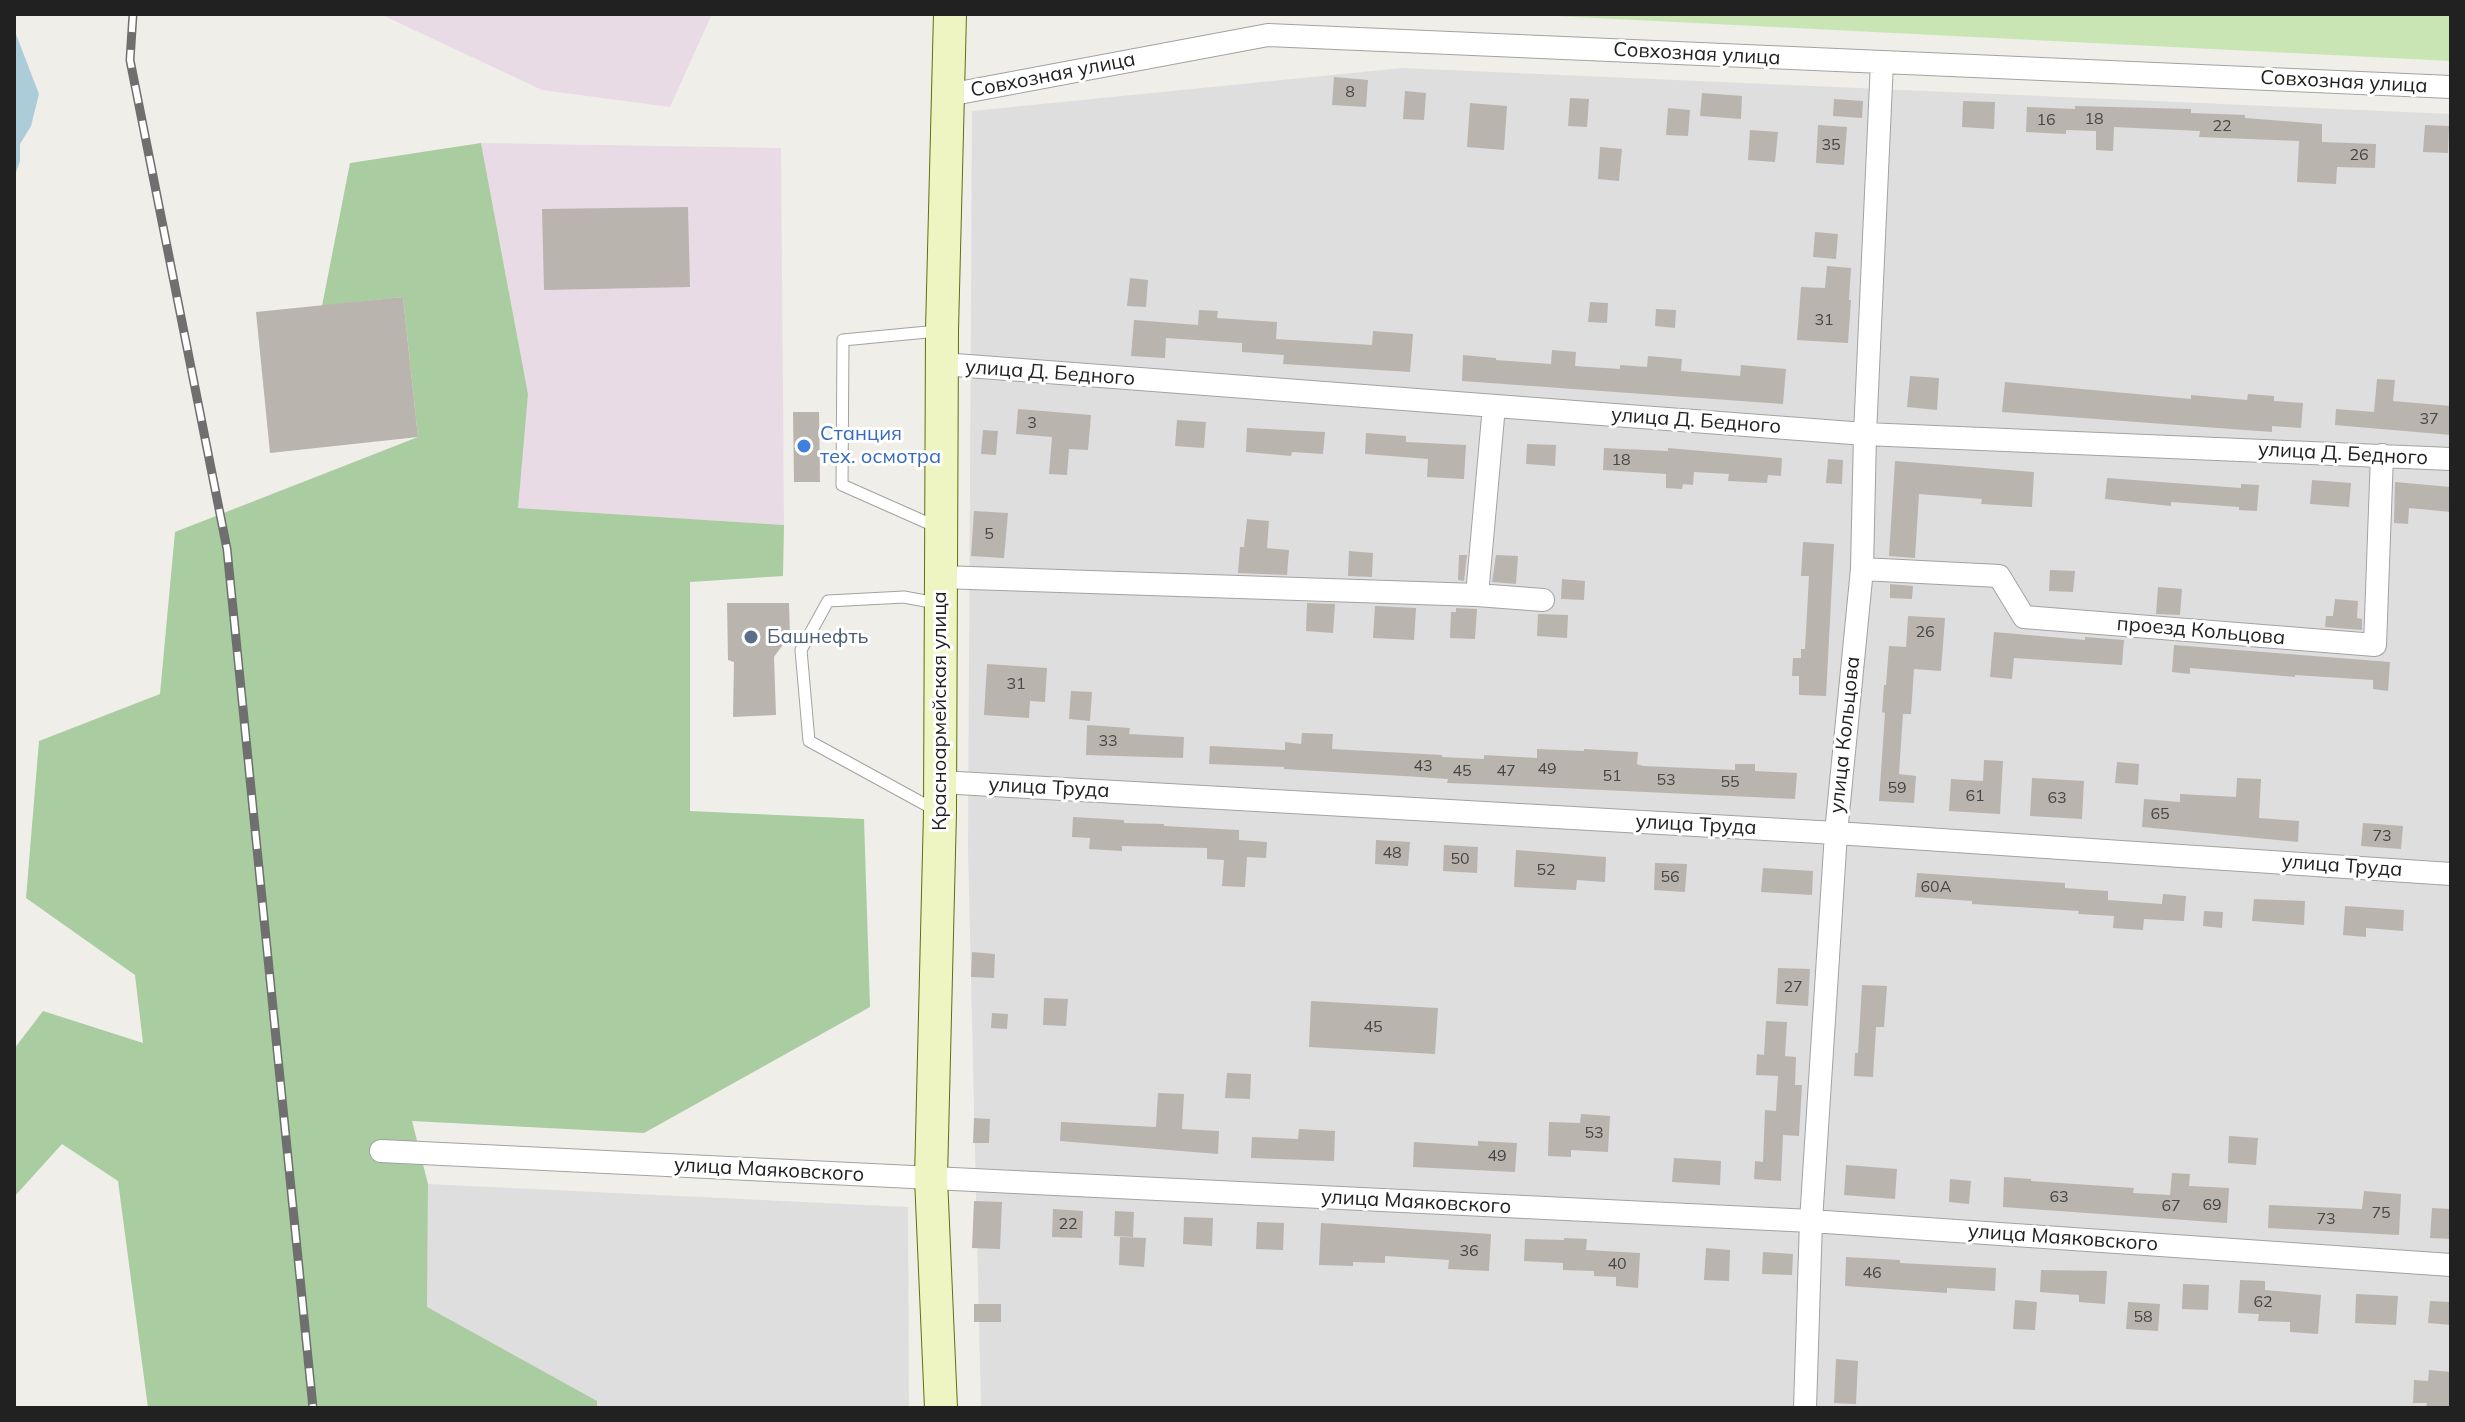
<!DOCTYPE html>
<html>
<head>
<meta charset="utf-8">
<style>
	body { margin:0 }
	#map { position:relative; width:2465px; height:1422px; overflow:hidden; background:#f0eee8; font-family:Mulish,sans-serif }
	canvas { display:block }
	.frame { position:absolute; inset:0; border:16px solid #212121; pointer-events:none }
</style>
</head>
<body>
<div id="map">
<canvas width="2465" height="1422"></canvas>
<div class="frame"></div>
</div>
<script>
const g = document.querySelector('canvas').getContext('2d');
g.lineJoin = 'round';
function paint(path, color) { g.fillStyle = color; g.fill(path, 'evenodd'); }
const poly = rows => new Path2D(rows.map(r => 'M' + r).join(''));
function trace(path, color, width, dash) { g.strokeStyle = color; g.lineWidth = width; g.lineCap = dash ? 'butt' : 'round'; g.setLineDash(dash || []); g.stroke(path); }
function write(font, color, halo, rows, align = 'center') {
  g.font = font + ' Mulish,sans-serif'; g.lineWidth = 6; g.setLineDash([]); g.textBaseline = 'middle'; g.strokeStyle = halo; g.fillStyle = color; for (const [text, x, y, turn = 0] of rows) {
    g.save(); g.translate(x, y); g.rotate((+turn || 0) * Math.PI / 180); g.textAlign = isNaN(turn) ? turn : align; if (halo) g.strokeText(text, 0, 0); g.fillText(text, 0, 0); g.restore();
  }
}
paint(poly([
	[1402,68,2451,114,2451,1408,981,1408,968,848,972,111],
	[428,1184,908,1207,909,1408,425,1408]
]), '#dfdede');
paint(poly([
	[380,14,712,14,670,107,542,90],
	[481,143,781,148,784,525,517,508,528,394]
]), '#e9dbe5');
paint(poly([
	[1516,14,2451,14,2451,61]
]), '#c8e5b3');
paint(poly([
	[481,143,528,394,518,508,784,525,783,576,690,582,690,811,864,819,870,1007,644,1133,412,1121,428,1184,427,1307,597,1401,597,1408,148,1408,118,1181,62,1144,14,1197,14,1049,43,1011,143,1043,135,975,26,898,39,741,160,694,175,532,418,437,403,297,322,306,350,163]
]), '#aacca1');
paint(poly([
	[14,29,39,94,31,126,20,144,20,161,14,178]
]), '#adccda');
paint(poly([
	[1334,77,1368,80,1366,107,1332,105],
	[1405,91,1426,93,1424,120,1403,119],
	[1702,93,1742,96,1741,119,1700,116],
	[1570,98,1589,99,1587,127,1568,126],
	[1834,99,1863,101,1862,118,1833,116],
	[1963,101,1995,102,1994,129,1962,127],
	[1470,103,1507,106,1504,150,1467,147],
	[2075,106,2191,109,2191,113,2245,115,2245,118,2322,124,2322,142,2376,144,2375,168,2337,167,2336,184,2297,182,2299,141,2199,137,2200,131,2114,127,2113,151,2096,150,2096,131,2066,130,2066,134,2026,132,2027,107,2075,109],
	[1668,108,1690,110,1688,136,1666,135],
	[1818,125,1847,127,1844,165,1816,163],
	[2425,125,2449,126,2448,153,2423,152],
	[1750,130,1778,132,1775,162,1748,160],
	[1600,147,1622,149,1619,181,1598,179],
	[688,207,690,287,544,290,542,209],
	[1815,232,1838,234,1836,259,1813,257],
	[1827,266,1851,268,1849,300,1851,300,1848,343,1797,340,1801,287,1825,288],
	[1130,278,1148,280,1146,307,1127,306],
	[403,297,418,437,270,453,256,312],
	[1590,302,1608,303,1607,323,1588,322],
	[1656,309,1676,310,1675,328,1655,326],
	[1199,310,1218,311,1217,318,1277,322,1276,339,1372,345,1373,331,1413,334,1410,372,1283,364,1284,355,1242,352,1242,343,1166,338,1165,358,1131,356,1134,320,1198,325],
	[1552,350,1576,352,1575,366,1620,369,1620,365,1647,367,1648,356,1682,359,1681,371,1740,376,1741,365,1786,369,1783,404,1462,381,1463,355,1496,358,1496,360,1551,364],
	[1910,376,1939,378,1937,410,1907,407],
	[2377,379,2395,380,2393,401,2451,406,2451,435,2335,425,2336,409,2374,412],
	[2005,382,2191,399,2191,395,2247,400,2248,394,2274,396,2274,401,2303,403,2301,428,2272,426,2272,432,2002,412],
	[1018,409,1091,415,1088,450,1069,449,1067,475,1049,474,1052,437,1016,434],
	[793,412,819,412,820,482,794,482],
	[1177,420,1206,422,1204,448,1175,446],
	[1247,428,1325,432,1323,454,1292,452,1291,456,1246,452],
	[983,430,998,431,996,455,981,454],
	[1366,433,1406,436,1406,442,1466,445,1464,479,1427,477,1428,459,1365,454],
	[1527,444,1556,445,1555,466,1526,464],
	[1604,448,1668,451,1668,448,1782,458,1781,476,1768,475,1767,483,1728,481,1729,474,1694,472,1693,485,1683,484,1682,489,1666,488,1666,474,1603,470],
	[1828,459,1843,460,1842,484,1826,483],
	[1895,461,2034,472,2032,507,1981,504,1982,499,1919,494,1915,558,1889,556],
	[2107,478,2241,488,2241,484,2259,485,2257,511,2239,510,2239,507,2171,502,2171,506,2105,499],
	[2312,480,2351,483,2349,507,2310,504],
	[2395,482,2451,487,2451,512,2409,508,2408,524,2394,523],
	[974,511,1008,513,1004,558,971,556],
	[1247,519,1269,521,1267,548,1289,550,1287,575,1238,573,1240,547,1244,547],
	[1803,542,1834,544,1826,696,1799,695,1799,676,1792,676,1793,658,1801,658,1801,649,1805,649,1809,576,1801,576],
	[1349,551,1373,553,1372,577,1348,576],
	[1459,555,1467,555,1464,581,1458,580],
	[1496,555,1518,556,1516,584,1492,582],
	[2050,570,2075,571,2073,592,2049,591],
	[1562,579,1585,581,1584,600,1561,599],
	[1890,584,1913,586,1912,599,1890,598],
	[2158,587,2182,589,2180,615,2156,614],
	[2335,599,2358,601,2357,618,2362,619,2362,630,2325,627,2326,616,2333,616],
	[727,603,789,603,790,635,774,657,776,715,733,717,734,662,728,660],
	[1307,603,1335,604,1333,633,1306,631],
	[1375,606,1416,608,1414,640,1373,638],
	[1456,608,1477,609,1475,639,1450,638,1451,612,1456,612],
	[1538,614,1568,615,1567,638,1537,636],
	[1908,616,1945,618,1941,671,1914,669,1911,714,1903,714,1899,774,1916,776,1914,803,1879,801,1885,713,1882,712,1884,685,1886,685,1889,646,1906,647],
	[1994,632,2085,640,2085,637,2124,640,2122,665,2014,658,2012,679,1990,677],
	[2174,645,2390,662,2388,691,2373,689,2373,680,2295,675,2295,677,2190,668,2190,674,2172,672],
	[987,664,1047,668,1045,702,1030,701,1029,718,984,715],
	[1071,691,1092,692,1090,721,1069,719],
	[1087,725,1130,728,1129,734,1184,737,1183,758,1086,755],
	[1302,733,1333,734,1332,749,1442,755,1442,757,1484,759,1484,755,1537,758,1537,749,1584,751,1584,749,1638,752,1637,764,1643,766,1735,770,1735,764,1755,764,1755,771,1797,773,1795,799,1475,784,1447,783,1448,779,1404,776,1284,769,1284,767,1209,764,1210,746,1285,750,1285,742,1301,744],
	[1984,760,2003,761,2000,814,1949,811,1951,779,1983,781],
	[2117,762,2139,764,2138,785,2115,783],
	[2032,778,2084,781,2082,819,2030,816],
	[2237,778,2261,779,2259,818,2299,821,2298,842,2142,827,2144,799,2180,802,2180,794,2236,797],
	[1073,817,1124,820,1124,823,1164,824,1164,826,1239,830,1239,840,1267,842,1266,858,1247,857,1245,887,1222,886,1224,860,1207,859,1207,848,1122,846,1122,851,1089,849,1090,838,1072,837],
	[2363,823,2403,826,2401,849,2361,846],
	[1376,840,1410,842,1408,866,1375,864],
	[1444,845,1478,847,1477,873,1443,871],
	[1516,850,1606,857,1605,882,1577,880,1576,890,1514,887],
	[1655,863,1687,864,1685,892,1654,890],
	[1763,868,1813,871,1812,895,1761,892],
	[1917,873,2065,883,2065,888,2108,891,2108,900,2162,904,2163,894,2186,896,2184,921,2144,919,2143,930,2113,928,2114,916,2078,914,2079,911,1972,904,1972,901,1915,897],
	[2254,899,2305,901,2304,925,2252,921],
	[2345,906,2404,910,2403,931,2366,928,2366,937,2343,935],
	[2204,911,2223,912,2222,928,2203,926],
	[972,952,995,954,994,978,971,977],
	[1778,968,1810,969,1808,1006,1776,1004],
	[1862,985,1887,986,1884,1027,1876,1027,1873,1077,1854,1076,1855,1053,1858,1053],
	[1044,998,1068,999,1066,1026,1043,1025],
	[1311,1001,1438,1008,1435,1054,1309,1047],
	[992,1013,1008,1014,1007,1029,991,1028],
	[1766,1021,1787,1022,1785,1056,1796,1057,1795,1085,1802,1085,1799,1136,1783,1135,1781,1181,1754,1179,1755,1161,1763,1162,1765,1110,1776,1111,1778,1076,1756,1075,1757,1054,1764,1055],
	[1227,1073,1251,1074,1250,1099,1225,1098],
	[1158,1093,1184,1094,1182,1129,1219,1131,1218,1154,1060,1141,1061,1122,1156,1127],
	[1581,1114,1610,1116,1608,1152,1571,1150,1571,1157,1548,1156,1549,1122,1580,1123],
	[974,1118,990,1119,989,1143,973,1143],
	[1299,1129,1335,1131,1334,1161,1251,1158,1252,1137,1298,1139],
	[2229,1136,2258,1138,2256,1165,2228,1163],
	[1478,1141,1517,1143,1515,1172,1413,1167,1414,1142,1478,1146],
	[1674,1158,1721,1161,1720,1185,1672,1182],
	[1846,1165,1897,1169,1895,1199,1844,1195],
	[2172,1173,2190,1174,2189,1186,2229,1188,2227,1223,2003,1207,2004,1177,2031,1179,2031,1181,2134,1188,2133,1193,2170,1195],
	[1950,1179,1971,1181,1969,1204,1949,1202],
	[2364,1191,2401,1194,2399,1235,2268,1228,2269,1205,2362,1209],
	[974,1201,1002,1202,1000,1249,972,1248],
	[2432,1208,2451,1209,2451,1239,2430,1238],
	[1053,1209,1083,1211,1082,1238,1052,1237],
	[1115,1211,1134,1212,1133,1237,1114,1236],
	[1184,1217,1213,1218,1212,1246,1183,1244],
	[1257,1222,1284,1223,1283,1250,1256,1249],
	[1321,1223,1491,1234,1489,1271,1448,1269,1449,1260,1385,1256,1385,1263,1353,1262,1353,1266,1319,1265],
	[1120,1237,1146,1238,1144,1267,1119,1265],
	[1564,1238,1587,1239,1586,1250,1640,1253,1638,1288,1616,1286,1616,1277,1594,1276,1594,1271,1563,1270,1563,1263,1524,1261,1525,1239,1564,1240],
	[1706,1248,1730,1250,1729,1281,1704,1280],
	[1763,1252,1793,1254,1792,1275,1762,1274],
	[1846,1257,1900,1260,1900,1263,1996,1268,1995,1291,1947,1288,1947,1293,1845,1286],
	[2041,1270,2107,1271,2105,1304,2079,1302,2079,1295,2040,1292],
	[2240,1280,2265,1281,2265,1290,2321,1295,2318,1334,2290,1332,2290,1322,2258,1321,2259,1314,2238,1313],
	[2183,1284,2209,1285,2208,1310,2182,1309],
	[2356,1294,2398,1296,2396,1325,2355,1323],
	[2015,1300,2037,1302,2035,1330,2013,1329],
	[2430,1301,2451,1302,2451,1325,2428,1323],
	[2128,1302,2160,1304,2158,1331,2126,1329],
	[974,1304,1001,1304,1001,1322,974,1322],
	[1836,1359,1858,1361,1856,1404,1834,1403],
	[2429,1370,2451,1372,2449,1408,2426,1408,2427,1403,2413,1403,2414,1380,2428,1381]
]), '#b9b4ae');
const lane = poly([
	[938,331,843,340,842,485,939,528],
	[936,603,904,597,828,601,801,650,809,741,937,811]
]);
const street = poly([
	[948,95,1268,35,2451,87],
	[942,364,1865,434,2451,459],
	[1862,569,1999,576,2024,617,2375,645,2382,455],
	[941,577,1477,595,1543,600],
	[1477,595,1494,406],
	[940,782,1836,833,2451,874],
	[381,1151,1811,1221,2451,1265],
	[1805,1408,1811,1221,1836,833,1862,569,1865,434,1882,62]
]);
const secondary = poly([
	[941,1408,931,1178,940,812,942,330,950,14]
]);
trace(lane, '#a2a2a2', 13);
trace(street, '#a2a2a2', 24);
trace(secondary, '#5f700f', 34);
trace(lane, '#fff', 11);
trace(street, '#fff', 22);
trace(secondary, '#eef5c2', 32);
const rail = poly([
	[133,14,130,60,227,549,313,1408]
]);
trace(rail, '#6f6f6f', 9);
trace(rail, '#fff', 6, [18]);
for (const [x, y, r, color] of [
	[804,446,8,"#3f7fe0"],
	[751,637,8,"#5c6f8a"]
]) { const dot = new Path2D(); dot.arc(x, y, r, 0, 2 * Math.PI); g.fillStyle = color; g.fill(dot); trace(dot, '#fff', 3); }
write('16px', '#474644', null, [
	["8",1350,92],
	["18",2094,119],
	["16",2046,120],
	["22",2222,126],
	["35",1831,145],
	["26",2359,155],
	["31",1824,320],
	["37",2429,419],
	["3",1032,423],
	["18",1621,460],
	["5",989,534],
	["26",1925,632],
	["31",1016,684],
	["33",1108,741],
	["43",1423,766],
	["49",1547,769],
	["45",1462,771],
	["47",1506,771],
	["51",1612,776],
	["53",1666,780],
	["55",1730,782],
	["59",1897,788],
	["61",1975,796],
	["63",2057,798],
	["65",2160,814],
	["73",2382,836],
	["48",1392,853],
	["50",1460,859],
	["52",1546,870],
	["56",1670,877],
	["60А",1936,887],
	["27",1793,987],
	["45",1373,1027],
	["53",1594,1133],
	["49",1497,1156],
	["63",2059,1197],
	["69",2212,1205],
	["67",2171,1206],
	["75",2381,1213],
	["73",2326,1219],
	["22",1068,1224],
	["36",1469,1251],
	["40",1617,1264],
	["46",1872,1273],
	["62",2263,1302],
	["58",2143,1317]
]);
write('20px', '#212121', '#fff', [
	["Совхозная улица",1697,54,3],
	["Совхозная улица",1053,75,-11],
	["Совхозная улица",2344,82,3],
	["улица Д. Бедного",1050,373,4],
	["улица Д. Бедного",1696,421,4],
	["улица Д. Бедного",2343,454,3],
	["проезд Кольцова",2201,631,5],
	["Красноармейская улица",940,711,-90],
	["улица Кольцова",1845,735,-84],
	["улица Труда",1049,788,3],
	["улица Труда",1696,825,3],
	["улица Труда",2342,866,4],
	["улица Маяковского",769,1170,3],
	["улица Маяковского",1416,1202,3],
	["улица Маяковского",2063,1238,4]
]);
write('20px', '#366cbe', '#fff', [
	["Станция",820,434],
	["тех. осмотра",820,457]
], 'left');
write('20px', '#4e5e75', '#fff', [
	["Башнефть",767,637]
], 'left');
</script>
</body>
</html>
